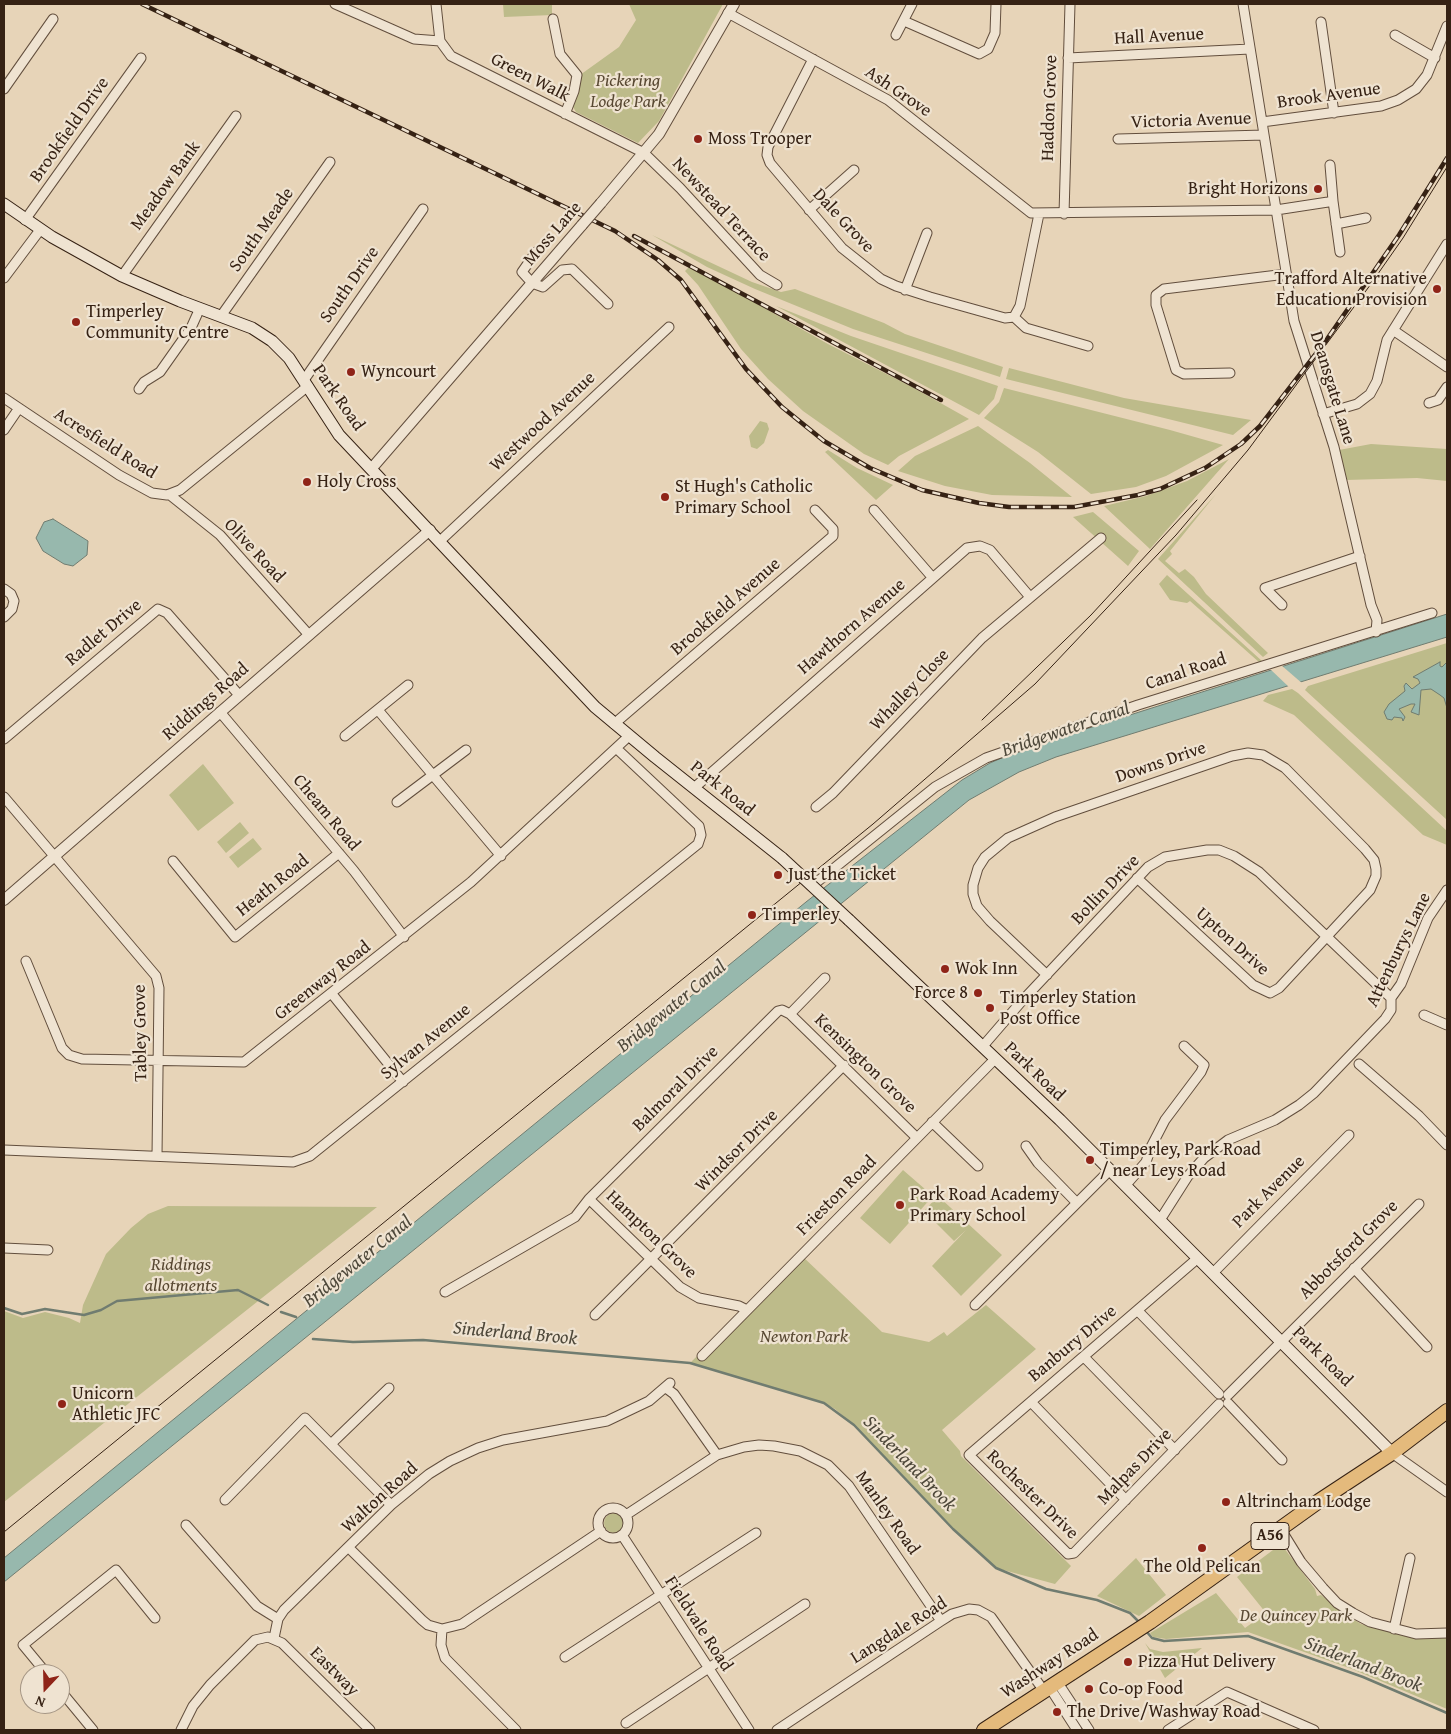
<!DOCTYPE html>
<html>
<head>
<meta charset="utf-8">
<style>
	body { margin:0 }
	#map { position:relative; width:1451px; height:1734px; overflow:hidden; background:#e7d4b8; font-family:"Gentium Book Plus",serif }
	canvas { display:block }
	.frame { position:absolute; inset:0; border:5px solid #362214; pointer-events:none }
	.north { position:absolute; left:20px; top:1664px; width:50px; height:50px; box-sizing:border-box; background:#efe3d1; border:1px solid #a59685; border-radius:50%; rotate:201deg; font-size:14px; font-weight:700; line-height:20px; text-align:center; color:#362214 }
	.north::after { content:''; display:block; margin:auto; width:18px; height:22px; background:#8f2418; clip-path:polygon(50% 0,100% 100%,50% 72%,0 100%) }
</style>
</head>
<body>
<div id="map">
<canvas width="1451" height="1734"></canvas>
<div class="frame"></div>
<div class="north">N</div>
</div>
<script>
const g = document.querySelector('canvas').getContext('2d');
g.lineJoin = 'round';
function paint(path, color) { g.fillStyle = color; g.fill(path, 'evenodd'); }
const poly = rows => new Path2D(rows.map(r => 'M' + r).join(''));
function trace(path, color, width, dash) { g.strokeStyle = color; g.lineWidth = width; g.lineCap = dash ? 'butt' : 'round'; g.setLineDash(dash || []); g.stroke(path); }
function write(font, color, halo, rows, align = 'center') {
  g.font = font + ' "Gentium Book Plus",serif'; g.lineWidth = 4.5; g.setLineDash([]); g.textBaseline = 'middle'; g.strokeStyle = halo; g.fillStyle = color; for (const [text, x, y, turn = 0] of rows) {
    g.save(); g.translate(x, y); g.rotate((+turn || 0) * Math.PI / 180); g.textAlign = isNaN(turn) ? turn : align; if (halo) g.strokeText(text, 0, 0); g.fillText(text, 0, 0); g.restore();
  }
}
paint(poly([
	[503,4,552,4,552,15,504,17],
	[629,4,723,4,659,121,638,143,576,112,573,107,580,75,619,47,636,20],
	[652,235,752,282,781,292,795,289,884,323,905,334,1003,367,1000,377,853,329,755,289,707,267],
	[690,266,828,344,912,387,969,419,899,456,888,465,864,454,803,411,768,379,741,349,698,285,685,271],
	[776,306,851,336,998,386,994,399,979,415],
	[1009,368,1124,398,1251,420,1233,435,1006,379],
	[1004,388,1170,430,1223,445,1166,476,1136,487,1091,494,1038,452,984,418,999,402],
	[760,421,767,423,769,429,764,443,757,449,751,447,749,436],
	[978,426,1030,463,1072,497,992,495,945,486,898,471,915,456],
	[1371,444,1447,449,1447,481,1417,478,1346,480,1339,450],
	[828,450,857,468,893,485,876,500,825,452],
	[1229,459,1150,549,1104,506,1146,496,1187,481],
	[1216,494,1170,551,1172,554,1165,561,1179,573,1185,569,1194,577,1206,594,1268,653,1263,657,1158,559],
	[1093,512,1139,551,1128,566,1073,517],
	[1167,575,1262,661,1260,663,1190,601,1187,603,1170,600,1159,584],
	[1447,643,1447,820,1305,690,1308,686],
	[1292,689,1298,693,1447,831,1447,845,1423,835,1294,715,1263,701,1268,695],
	[203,764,234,803,198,831,169,795],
	[240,822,249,833,226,853,217,842],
	[253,838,262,849,238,868,229,857],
	[903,1170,933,1196,890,1244,860,1218],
	[938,1196,1002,1255,961,1296,932,1266,966,1230,954,1241,924,1211],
	[168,1206,377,1207,4,1502,4,1311,23,1318,45,1312,69,1318,80,1323,83,1305,106,1254,131,1228,148,1214],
	[801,1255,882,1332,929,1342,944,1332,947,1336,986,1305,1036,1349,942,1430,960,1451,961,1456,1071,1566,1055,1584,996,1568,953,1529,854,1425,835,1409,824,1403,690,1363],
	'604 1523a10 10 0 1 1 20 0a10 10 0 1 1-20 0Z',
	[1281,1544,1315,1589,1317,1596,1321,1595,1345,1614,1361,1624,1404,1636,1447,1636,1447,1709,1352,1669,1248,1632,1166,1639,1153,1637,1150,1633,1216,1593,1245,1628,1266,1613,1237,1577],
	[1136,1558,1166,1595,1139,1616,1097,1596],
	[1145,1643,1150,1649,1163,1652,1202,1648,1165,1678]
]), '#bdbb8a');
const water = poly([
	[53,519,88,541,87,555,73,566,64,564,43,551,36,538,44,522,53,519],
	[1447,614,1447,637,1056,757,1019,772,969,800,4,1582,4,1558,806,902,962,780,990,763,1020,750,1447,614],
	[1440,662,1440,666,1442,667,1447,662,1447,708,1444,698,1440,695,1431,689,1421,690,1419,715,1411,712,1415,704,1411,704,1399,709,1405,717,1403,721,1402,718,1394,717,1392,720,1387,719,1384,712,1389,704,1405,691,1404,686,1406,683,1412,689,1420,683,1418,679,1413,677,1440,662]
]);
paint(water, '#97b8ad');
trace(water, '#707c70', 1);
paint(poly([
	[1281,665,1303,684,1290,688,1269,668]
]), '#e7d4b8');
trace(poly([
	[4,1308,22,1314,45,1309,84,1315,101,1310,117,1301,238,1290,268,1305],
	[281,1312,296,1317],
	[313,1339,353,1342,423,1340,690,1363,824,1403,854,1425,953,1529,996,1568,1046,1589,1097,1600,1130,1613,1140,1623],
	[1146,1631,1152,1638,1164,1641,1248,1636,1363,1677,1447,1713]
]), '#707c70', 2.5);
const minor = poly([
	[335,4,414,39,440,41],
	[436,4,440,41,451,56,644,153,680,188,760,275,777,285],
	[1243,4,1294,321,1334,447,1371,605,1377,620,1376,632],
	[728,13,888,100,1031,213,1276,210,1328,202,1333,201,1330,165],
	[553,19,560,54,577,75,574,91,565,114],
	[904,21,979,54,988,49,995,33,996,4],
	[1321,22,1334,113],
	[896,35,912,4],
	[1395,35,1435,58],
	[1068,58,1250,49],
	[813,59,768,147,767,155,770,163,842,248,881,279,896,286,930,297,1005,318,1014,317],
	[4,89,53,19],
	[1262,122,1381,106,1398,100,1416,89,1427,75,1447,26],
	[1118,139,1264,135],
	[1333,201,1340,252],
	[809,210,854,170],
	[1064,214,1070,4],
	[25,220,141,58],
	[1336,224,1366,218],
	[536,252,522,272,532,283,543,287,562,270,572,269,608,304],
	[122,276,236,116],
	[4,278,40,230],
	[905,290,927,233],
	[221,316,330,162],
	[1014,317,1020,306,1039,214],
	[1014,317,1026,328,1088,346],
	[1393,330,1447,367],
	[1230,373,1184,374,1176,370,1156,305,1156,295,1164,289,1286,274],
	[304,380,423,209],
	[139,389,144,382,160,372,191,328,200,308],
	[4,398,119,475,152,493,167,495,180,490,308,386],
	[1429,403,1438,400,1447,387],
	[1323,414,1357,404,1370,394,1377,381,1387,340,1447,244],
	[4,430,19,408],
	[170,495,220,535,309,635],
	[874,510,932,577],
	[440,541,669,327],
	[4,589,11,594,14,601,12,609,4,617],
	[1282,605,1265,588,1360,556],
	[378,710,501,856],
	[220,712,354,871,404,937],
	[614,724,833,536,833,529,815,510],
	[345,736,408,685],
	[4,739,158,609,167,613,239,695],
	[694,788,967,548,980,546,990,550,1030,597],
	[4,797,156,976,159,988,157,1156],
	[397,802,466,750],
	[816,807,833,793,982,638,1101,538],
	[173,861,235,937,339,853],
	[812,886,935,787,986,758,1138,705,1432,613],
	[26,961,62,1048,69,1055,82,1059,244,1062,471,882,629,736],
	[1047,975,990,921,977,906,973,894,973,885,978,868,985,857,1008,838,1055,817,1232,756,1248,753,1263,755,1285,768,1365,849,1374,860,1376,869,1376,876,1370,890,1279,988,1270,993,1253,985,1137,878],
	[332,994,403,1082],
	[790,1014,825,978],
	[1424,1015,1447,1025],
	[983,1046,1021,1002,1148,867,1165,857,1207,850,1219,850,1234,856,1259,872,1391,998],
	[1359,1064,1419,1116,1447,1145],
	[932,1122,978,1166],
	[1026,1146,1038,1163,1077,1203],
	[4,1150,293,1162,310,1156,698,844,701,835,699,826,616,748],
	[1125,1186,1146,1162,1151,1147,1165,1120,1201,1072,1204,1065,1184,1046],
	[589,1199,680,1287,699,1298,739,1306,747,1310],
	[1160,1220,1188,1176,1204,1158,1228,1140,1275,1120,1299,1105,1314,1093,1385,1019,1391,1010,1391,998,1401,984,1428,918,1447,890],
	[4,1248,48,1250],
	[1198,1258,969,1455,1068,1554,1074,1553,1219,1404],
	[1354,1268,1427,1347],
	[1213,1273,1349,1135],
	[445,1292,575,1217,589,1199,778,1011,782,1010,790,1014,917,1138],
	[975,1305,1110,1170],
	[1138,1311,1219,1394],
	[595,1315,844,1065],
	[702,1356,995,1059],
	[1084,1357,1175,1450],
	[666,1388,674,1394,717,1455],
	[1228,1395,1419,1204],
	[1031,1402,1126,1500],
	[1228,1403,1282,1460],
	[331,1444,389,1388],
	[1392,1453,1447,1492],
	[225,1500,305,1418,391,1505],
	'598 1523a15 15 0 1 1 30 0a15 15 0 1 1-30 0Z',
	[626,1515,717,1455,744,1447,759,1445,774,1446,800,1451,828,1465,849,1486,941,1621],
	[186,1525,257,1606,278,1619],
	[1280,1528,1301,1562,1323,1588,1337,1603,1353,1613,1370,1622,1416,1634,1447,1633],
	[622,1535,749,1730],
	[349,1548,422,1620,428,1625,442,1629,462,1624,601,1531],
	[442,1629,441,1645,445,1658,516,1730],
	[1394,1629,1410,1558],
	[274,1638,278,1619,284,1610,391,1505,429,1474,450,1461,478,1448,503,1440,607,1421,649,1401,670,1383],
	[565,1657,756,1533],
	[47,1674,23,1645,116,1570,155,1618],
	[1058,1683,1089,1730],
	[1050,1688,1077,1730],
	[60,1690,93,1730],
	[626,1723,805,1604],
	[181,1730,193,1706,210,1685,255,1640,268,1637,282,1643,370,1730],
	[777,1730,941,1621,952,1614,969,1609,978,1610,991,1617,1044,1691],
	[1168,1730,1227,1692,1314,1730]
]);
const tertiary = poly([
	[601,203,659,134,734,4],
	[372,468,582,225],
	[4,900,430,530]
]);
const secondary = poly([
	[4,204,52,237,122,276,180,301,252,328,272,341,289,358,339,435,595,707,655,757,782,858],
	[849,920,1060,1120,1392,1453]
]);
const trunk = poly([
	[984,1730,1150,1622,1319,1501,1392,1453,1447,1411]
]);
trace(minor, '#624e3d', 11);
trace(tertiary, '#624e3d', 12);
trace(secondary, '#362214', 13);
trace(trunk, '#362214', 16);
trace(minor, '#efe3d1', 9);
trace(tertiary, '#efe3d1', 10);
trace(secondary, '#efe3d1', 11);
trace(trunk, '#e4ba7c', 14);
trace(poly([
	[982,720,1091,615,1197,500],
	[4,1532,873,824,1035,684,1176,535,1248,450,1368,288,1403,238,1447,167]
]), '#362214', 1);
const rail = poly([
	[142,4,615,231,658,260,681,280,746,369,782,407,824,441,870,468,922,490,979,503,1009,507,1074,507,1138,495,1160,489,1205,468,1241,444,1260,426,1325,342,1399,235,1447,158],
	[634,236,941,400]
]);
trace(rail, '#362214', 4.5);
trace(rail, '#efe3d1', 2.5, [8]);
const tertiaryBridge = poly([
	[582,225,601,203]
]);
const secondaryBridge = poly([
	[782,858,849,920]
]);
trace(tertiaryBridge, '#624e3d', 12, []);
trace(secondaryBridge, '#362214', 13, []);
trace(tertiaryBridge, '#efe3d1', 10);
trace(secondaryBridge, '#efe3d1', 11);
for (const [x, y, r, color] of [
	[698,139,5,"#8f2418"],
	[1318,189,5,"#8f2418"],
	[1437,289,5,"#8f2418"],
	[76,322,5,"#8f2418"],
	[351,372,5,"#8f2418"],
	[307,482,5,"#8f2418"],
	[665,497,5,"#8f2418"],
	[778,875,5,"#8f2418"],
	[752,915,5,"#8f2418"],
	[945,969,5,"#8f2418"],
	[978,993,5,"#8f2418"],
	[990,1008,5,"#8f2418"],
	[1090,1160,5,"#8f2418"],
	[900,1205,5,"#8f2418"],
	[62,1404,5,"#8f2418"],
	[1226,1502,5,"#8f2418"],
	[1202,1548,5,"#8f2418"],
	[1128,1662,5,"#8f2418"],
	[1089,1689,5,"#8f2418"],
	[1057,1712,5,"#8f2418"]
]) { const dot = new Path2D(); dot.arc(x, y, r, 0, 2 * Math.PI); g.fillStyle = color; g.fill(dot); trace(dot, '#efe3d1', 2); }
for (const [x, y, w] of [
	[1270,1536,38]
]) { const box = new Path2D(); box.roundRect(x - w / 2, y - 13.5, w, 27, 4); g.fillStyle = '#efe3d1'; g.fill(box); trace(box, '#362214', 1); }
write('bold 16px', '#362214', null, [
	["A56",1270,1536]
]);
write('18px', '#362214', '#efe3d1', [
	["Hall Avenue",1159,37,-3],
	["Green Walk",530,78,27],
	["Ash Grove",898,92,34],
	["Brook Avenue",1329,96,-8],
	["Haddon Grove",1050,108,-88],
	["Victoria Avenue",1191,121,-2],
	["Brookfield Drive",70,130,-55],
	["Meadow Bank",166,186,-54],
	["Newstead Terrace",721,210,47],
	["Dale Grove",843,221,47],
	["South Meade",262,230,-55],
	["Moss Lane",553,234,-49],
	["South Drive",350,285,-55],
	["Deansgate Lane",1332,388,73],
	["Park Road",338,398,55],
	["Westwood Avenue",543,422,-43],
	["Acresfield Road",105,444,32],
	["Olive Road",254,551,47],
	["Brookfield Avenue",726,607,-41],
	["Hawthorn Avenue",852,627,-41],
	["Radlet Drive",104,633,-40],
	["Canal Road",1186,672,-18],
	["Whalley Close",910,690,-46],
	["Riddings Road",206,702,-41],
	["Downs Drive",1161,763,-19],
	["Park Road",722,789,39],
	["Cheam Road",326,813,50],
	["Heath Road",273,886,-39],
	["Bollin Drive",1106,890,-46],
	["Upton Drive",1232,942,42],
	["Attenburys Lane",1399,950,-64],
	["Greenway Road",323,981,-38],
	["Tabley Grove",141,1033,-91],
	["Sylvan Avenue",426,1042,-39],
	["Kensington Grove",865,1064,44],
	["Park Road",1034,1072,44],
	["Balmoral Drive",676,1089,-45],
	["Windsor Drive",737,1151,-45],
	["Park Avenue",1269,1192,-45],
	["Frieston Road",837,1196,-45],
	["Hampton Grove",651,1235,44],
	["Abbotsford Grove",1349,1250,-45],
	["Banbury Drive",1073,1344,-40],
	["Park Road",1322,1357,45],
	["Malpas Drive",1135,1467,-46],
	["Rochester Drive",1032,1495,44],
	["Walton Road",380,1498,-42],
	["Manley Road",887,1513,55],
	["Fieldvale Road",698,1624,57],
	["Langdale Road",899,1631,-32],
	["Washway Road",1050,1664,-33],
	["Eastway",334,1672,45]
]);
write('italic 18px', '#584832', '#efe3d1', [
	["Pickering",628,81],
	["Lodge Park",628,102],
	["Riddings",181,1265],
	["allotments",181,1286],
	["Newton Park",804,1337],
	["De Quincey Park",1296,1616]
]);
write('18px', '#362214', '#efe3d1', [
	["Moss Trooper",708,139],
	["Bright Horizons",1308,189,"right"],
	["Trafford Alternative",1427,279,"right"],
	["Education Provision",1427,300,"right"],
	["Timperley",86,312],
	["Community Centre",86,333],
	["Wyncourt",361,372],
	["Holy Cross",317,482],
	["St Hugh's Catholic",675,487],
	["Primary School",675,508],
	["Just the Ticket",788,875],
	["Timperley",762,915],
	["Wok Inn",955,969],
	["Force 8",968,993,"right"],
	["Timperley Station",1000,998],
	["Post Office",1000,1019],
	["Timperley, Park Road",1100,1150],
	["/ near Leys Road",1100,1171],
	["Park Road Academy",910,1195],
	["Primary School",910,1216],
	["Unicorn",72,1394],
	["Athletic JFC",72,1415],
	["Altrincham Lodge",1236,1502],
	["The Old Pelican",1202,1567,"center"],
	["Pizza Hut Delivery",1138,1662],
	["Co-op Food",1099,1689],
	["The Drive/Washway Road",1067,1712]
], 'left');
write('italic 19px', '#4e483a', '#efe3d1', [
	["Bridgewater Canal",1066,730,-19],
	["Bridgewater Canal",672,1007,-39],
	["Bridgewater Canal",358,1262,-39],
	["Sinderland Brook",515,1334,5],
	["Sinderland Brook",909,1464,46],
	["Sinderland Brook",1363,1665,21]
]);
</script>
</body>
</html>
